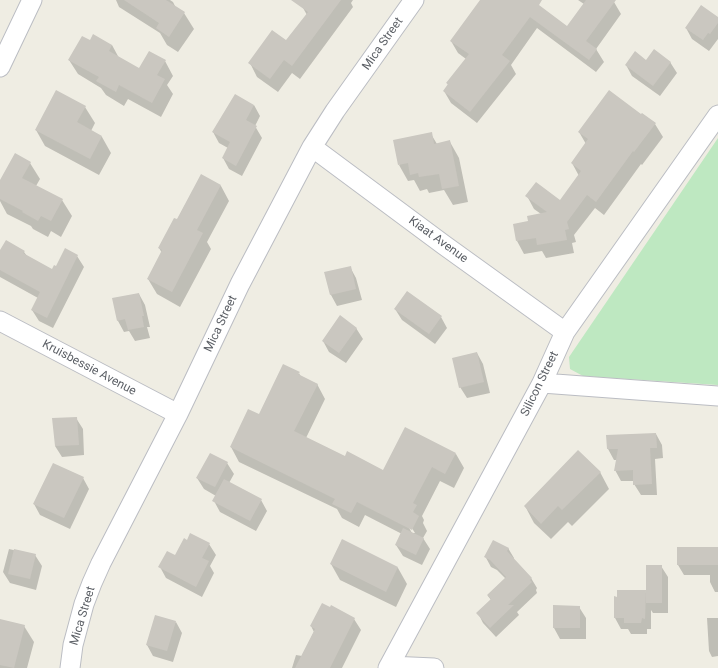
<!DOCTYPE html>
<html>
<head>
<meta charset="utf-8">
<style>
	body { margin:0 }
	canvas { display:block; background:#efede3 }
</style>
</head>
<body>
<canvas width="718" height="668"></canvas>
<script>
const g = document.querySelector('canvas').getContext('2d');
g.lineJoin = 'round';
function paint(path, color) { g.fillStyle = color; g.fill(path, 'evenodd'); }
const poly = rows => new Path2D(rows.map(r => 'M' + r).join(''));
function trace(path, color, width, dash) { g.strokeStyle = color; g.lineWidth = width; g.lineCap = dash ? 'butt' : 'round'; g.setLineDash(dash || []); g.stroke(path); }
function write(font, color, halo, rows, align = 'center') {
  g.font = font + ' Roboto,sans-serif'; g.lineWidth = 3; g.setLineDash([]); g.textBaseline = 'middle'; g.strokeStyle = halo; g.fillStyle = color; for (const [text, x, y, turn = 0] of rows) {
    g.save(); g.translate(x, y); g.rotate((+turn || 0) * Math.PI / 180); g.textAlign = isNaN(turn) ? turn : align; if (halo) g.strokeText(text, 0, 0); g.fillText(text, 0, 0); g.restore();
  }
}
paint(poly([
	[718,138,718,385,583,376,570,369,569,357]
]), '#bee8c1');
paint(poly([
	[116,0,170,0,173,2,176,8,184,13,194,29,178,52,167,45,160,33,119,7],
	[309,0,353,0,351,3,353,7,300,79,292,73,278,92,257,77,250,63,286,42,307,15,303,8],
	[481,0,541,0,537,5,567,28,584,4,578,0,611,0,614,2,621,14,596,49,604,62,596,72,537,28,511,65,516,74,477,123,451,103,444,91,448,85,447,83,466,59,458,53,451,41],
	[718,18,718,39,709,51,692,39,686,28],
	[90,42,112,45,119,58,139,69,165,61,173,76,167,85,173,94,161,117,128,99,124,106,106,95,101,88,78,74,69,60],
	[670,62,677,73,660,96,632,76,626,65],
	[254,105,260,116,255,126,262,138,242,176,229,169,223,158,228,148,219,143,213,132],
	[85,107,95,123,91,131,102,137,111,153,99,175,45,146,36,130],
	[642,116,655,124,663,137,642,165,641,164,604,215,595,208,574,235,576,242,572,243,574,253,546,258,542,251,524,254,517,241,529,222,541,214,534,209,527,196,561,202,579,176,572,163,586,144,579,132],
	[431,134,437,144,450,142,459,158,468,202,453,205,444,190,429,193,427,189,420,191,414,180,408,181,399,165],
	[30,163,40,179,36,186,62,200,72,216,61,237,51,231,48,237,33,229,31,226,7,214,0,201,0,193],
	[201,176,221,186,229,201,207,242,211,249,180,307,157,294,148,279,162,253,159,248,177,220],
	[0,252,24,252,27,256,52,270,77,256,84,267,53,328,39,321,32,310,38,298,0,277],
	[350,267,356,278,362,300,337,306,331,295,325,273],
	[139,294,145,305,150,327,147,327,150,338,135,341,129,331,124,332,118,321,113,299],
	[395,309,441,317,447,328,435,344,402,320],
	[356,328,363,339,346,363,329,352,323,341],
	[477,353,483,364,490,393,467,398,460,387],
	[299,373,301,377,317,384,325,399,306,438,345,457,384,471,456,454,464,468,454,488,440,481,422,516,424,520,423,523,427,531,423,538,430,549,422,565,403,556,396,545,402,534,365,515,359,527,342,518,337,509,239,462,231,447],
	[410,525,415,533,412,533,408,526],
	[76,418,83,429,84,455,62,457,55,446],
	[656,434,662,445,663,458,655,459,657,495,641,495,634,484,634,481,621,481,615,470,617,460,614,460,608,449],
	[227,463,234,474,229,483,261,500,267,511,256,531,220,512,214,501,216,496,204,489,197,478],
	[600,472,609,489,572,526,568,522,551,539,534,523,525,506],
	[83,478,89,489,70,529,40,515,34,504],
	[342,540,398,568,407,584,396,607,340,580,331,564],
	[187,541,209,544,216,555,210,566,214,573,202,597,166,578,160,567,175,557],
	[508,548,514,558,514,560,531,578,537,588,536,590,537,593,517,612,519,615,496,637,483,623,478,613,491,600,488,596,506,579,497,570,491,567,485,556],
	[678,548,718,548,718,592,715,592,710,582,710,575,684,575,678,565],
	[9,549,35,555,42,566,36,590,10,583,3,572],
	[661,566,668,577,668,613,653,613,651,610,651,629,647,629,647,634,631,634,628,629,621,629,615,618,615,598,645,591,647,595],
	[579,607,586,618,586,639,560,639,554,628],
	[707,618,718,618,718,656,712,657,709,651],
	[354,619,361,630,342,668,292,668,296,655,302,656,314,632,311,626],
	[0,620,24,626,34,642,27,668,0,668],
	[176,622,182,633,173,662,153,656,147,645]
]), '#0003');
paint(poly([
	[124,0,166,0,185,12,169,37,156,28,159,23],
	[291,0,341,0,292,66,284,60,270,79,248,63,272,30,286,40,308,12],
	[480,0,542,0,539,5,567,26,586,0,616,0,586,41,597,49,589,60,530,17,502,55,510,61,470,112,443,91,448,84,446,83,469,54,450,41],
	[701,5,718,17,718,23,710,34,708,33,703,40,685,28],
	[93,34,112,45,109,51,139,68,149,51,166,60,157,75,165,79,152,103,119,85,116,92,96,81,99,77,68,60,82,36,90,40],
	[654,49,671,62,653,86,625,65,635,51,646,60],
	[56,90,86,106,77,122,102,136,90,159,35,130],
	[609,90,641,114,642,113,656,123,634,152,633,151,596,202,587,195,567,222,569,229,565,230,567,240,537,245,536,238,516,241,513,224,528,221,527,216,547,212,525,196,536,182,560,200,581,171,571,163,588,139,578,132],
	[235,94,254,105,246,120,257,126,236,166,222,158,230,142,212,132],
	[432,132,434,144,450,140,459,186,442,189,439,174,419,177,418,173,410,175,408,163,398,165,393,140],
	[15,153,31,162,22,178,63,199,51,221,41,216,38,221,22,212,23,211,0,199,0,180],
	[201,174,221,185,197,230,203,233,172,292,147,279,162,250,158,248,174,218,177,219],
	[6,240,25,251,23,253,52,269,54,265,56,266,65,248,78,255,47,318,31,310,40,292,0,270,0,250],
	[351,266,356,289,330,295,324,272],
	[407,291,442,316,429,334,394,309],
	[139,293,144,316,142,316,144,327,128,330,125,319,117,321,112,298],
	[340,315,357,328,339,353,322,341],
	[477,352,484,382,459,388,452,358],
	[283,364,300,372,298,374,318,384,294,431,345,456,347,451,383,470,405,427,456,453,445,474,432,467,413,503,417,505,413,512,419,516,412,530,357,502,351,513,332,504,335,499,230,447,248,409,259,414],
	[77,417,79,445,55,446,52,418],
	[656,433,657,448,650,448,652,484,633,485,633,470,614,471,618,449,607,449,606,435],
	[578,450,601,472,562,510,558,506,541,524,524,506],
	[210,453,228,462,215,487,196,478],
	[53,463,84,477,64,518,33,504],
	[224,479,262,499,250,521,212,501],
	[403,528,424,538,416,555,395,545],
	[190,533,210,543,202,558,209,561,196,587,158,567,167,551,175,555,184,538,187,540],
	[342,539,398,567,386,592,330,564],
	[493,540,509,548,507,551,532,578,530,580,532,582,508,605,514,605,490,628,476,613,491,599,487,595,506,577,490,560,484,557],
	[677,547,718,547,718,565,677,565],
	[14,549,36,554,30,579,8,574],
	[646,565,662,565,662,603,646,603],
	[617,590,646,590,645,619,642,618,641,623,624,623,624,618,614,618,614,596,617,597],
	[322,603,330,607,331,605,355,618,330,668,295,668,315,629,310,626],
	[553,605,580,606,580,628,553,628],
	[155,615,176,621,167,651,146,645],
	[0,619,25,625,14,668,0,665]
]), '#cac7c0');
const minor = poly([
	[0,67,32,0],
	[312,147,444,245,565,332],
	[0,321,178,414],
	[542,383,718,396],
	[389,666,434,668],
	[70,668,73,645,84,604,92,583,101,563,178,414,240,284,312,147,335,111,414,0],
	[388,668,542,383,565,332,718,115]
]);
trace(minor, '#bbbdc3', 21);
trace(minor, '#fff', 19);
write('12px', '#5b5f65', '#fff', [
	["Mica Street",383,44,-55],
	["Kiaat Avenue",438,240,36],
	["Mica Street",221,324,-65],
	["Kruisbessie Avenue",89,368,28],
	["Silicon Street",540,384,-64],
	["Mica Street",83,616,-73]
]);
</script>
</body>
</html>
